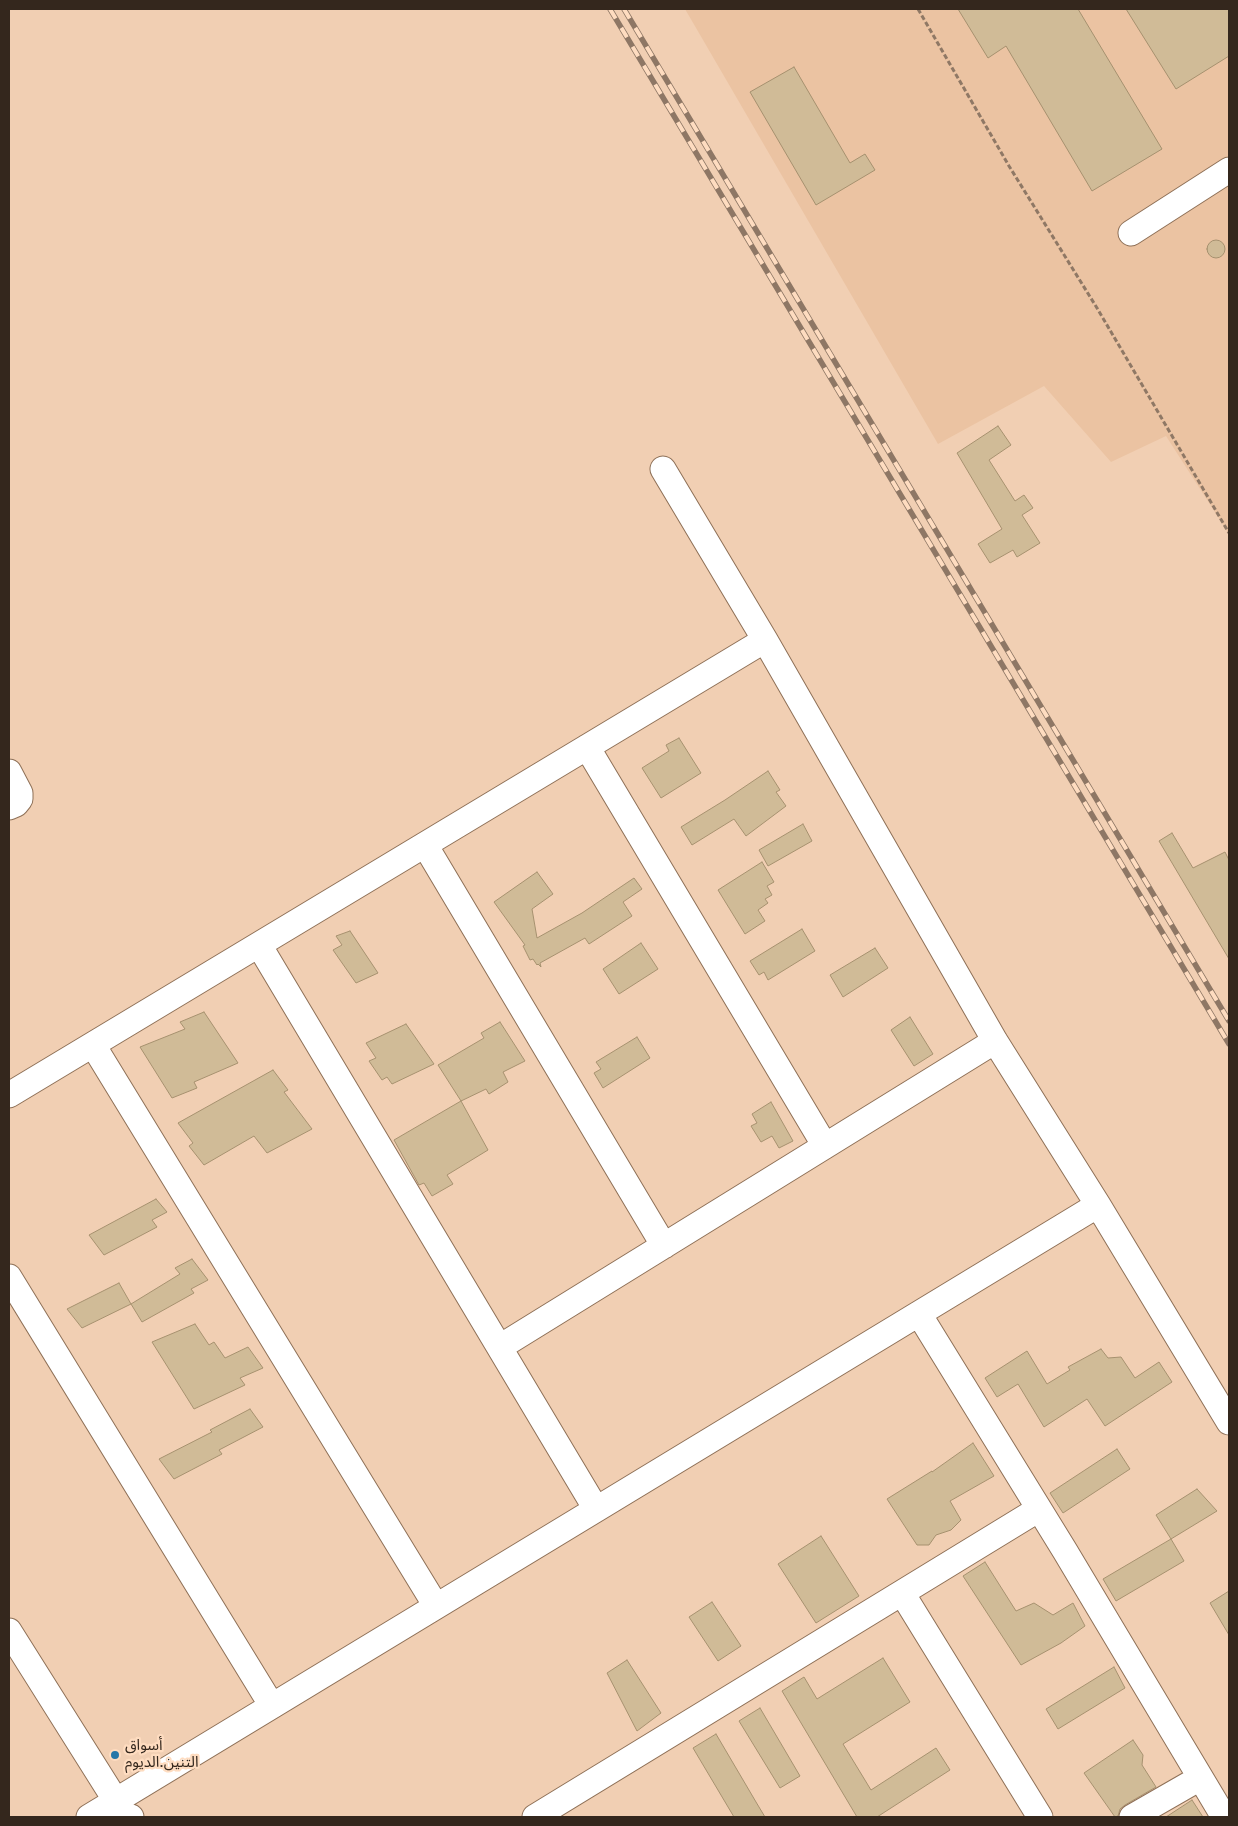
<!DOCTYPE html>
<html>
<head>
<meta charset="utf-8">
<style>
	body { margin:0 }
	#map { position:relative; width:1238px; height:1826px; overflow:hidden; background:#f1cfb3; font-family:"Source Serif 4",serif }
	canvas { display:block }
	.frame { position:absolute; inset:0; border:10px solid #34271d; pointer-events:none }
</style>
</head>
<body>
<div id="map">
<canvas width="1238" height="1826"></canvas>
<div class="frame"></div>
</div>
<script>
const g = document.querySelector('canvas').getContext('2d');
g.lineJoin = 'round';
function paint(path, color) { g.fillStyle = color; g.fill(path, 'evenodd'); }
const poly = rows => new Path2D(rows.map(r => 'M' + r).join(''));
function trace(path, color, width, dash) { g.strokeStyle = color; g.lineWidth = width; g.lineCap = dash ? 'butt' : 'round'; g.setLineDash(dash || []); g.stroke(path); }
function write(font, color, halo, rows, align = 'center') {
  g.font = font + ' "Source Serif 4","Noto Sans Arabic",serif'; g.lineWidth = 4.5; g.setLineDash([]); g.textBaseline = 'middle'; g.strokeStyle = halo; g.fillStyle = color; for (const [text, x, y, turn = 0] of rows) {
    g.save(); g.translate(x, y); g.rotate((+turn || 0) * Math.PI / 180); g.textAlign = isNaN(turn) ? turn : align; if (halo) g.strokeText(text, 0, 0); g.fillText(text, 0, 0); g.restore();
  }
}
paint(poly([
	[685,9,1229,9,1229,534,1166,436,1111,462,1044,386,938,444]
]), '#ebc3a2');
const building = poly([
	[958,9,1078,9,1162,149,1092,191,1006,46,988,58,958,9],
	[1126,9,1229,9,1229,56,1176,89,1126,9],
	[794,67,850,163,865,154,875,170,816,205,750,92,794,67],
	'1207 249a9 9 0 1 1 18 0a9 9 0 1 1-18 0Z',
	[998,426,1011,445,989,460,1015,501,1024,495,1033,508,1022,515,1040,543,1017,557,1013,550,990,563,978,544,1002,529,957,453,998,426],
	[679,738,701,773,661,798,642,768,669,751,666,745,679,738],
	[768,771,780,790,776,792,786,806,746,836,734,819,692,845,681,827,725,800,768,771],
	[803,824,812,841,768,866,759,850,803,824],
	[1172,833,1193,868,1225,852,1229,860,1229,959,1159,841,1172,833],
	[762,862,774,882,767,886,772,895,765,899,768,903,758,910,765,921,745,934,718,890,762,862],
	[537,872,553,894,532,909,537,938,582,913,634,878,642,889,623,902,632,916,589,944,585,938,540,963,541,967,538,964,537,965,533,959,530,960,523,946,525,945,494,902,537,872],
	[802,929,815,951,768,980,764,972,759,975,750,961,802,929],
	[350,931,378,973,356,983,333,950,342,945,336,936,350,931],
	[641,943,658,969,619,994,603,969,641,943],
	[875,948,888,968,843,997,830,975,875,948],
	[204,1012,238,1063,194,1082,197,1088,172,1098,140,1047,185,1029,180,1022,204,1012],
	[910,1017,933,1054,914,1066,891,1030,910,1017],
	[500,1022,525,1061,503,1072,508,1082,489,1094,486,1089,461,1101,438,1065,484,1038,481,1033,500,1022],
	[406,1024,434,1064,392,1084,387,1077,382,1080,369,1061,376,1058,366,1043,406,1024],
	[637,1037,650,1058,603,1088,594,1073,601,1069,596,1062,637,1037],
	[273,1070,288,1090,284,1092,312,1129,267,1153,254,1136,204,1165,189,1146,193,1143,178,1123,273,1070],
	[461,1101,488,1150,447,1175,453,1184,432,1196,424,1183,419,1185,394,1140,461,1101],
	[771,1102,793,1141,779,1148,772,1136,761,1142,751,1126,757,1123,752,1114,771,1102],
	[156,1199,167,1212,152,1220,157,1227,104,1255,89,1235,156,1199],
	[192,1259,208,1280,191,1289,194,1293,142,1322,131,1304,180,1274,175,1268,192,1259],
	[119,1283,131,1304,82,1328,67,1309,119,1283],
	[195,1324,209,1345,214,1342,225,1358,248,1347,263,1368,240,1378,245,1385,194,1409,152,1342,195,1324],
	[1101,1349,1108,1358,1121,1357,1135,1378,1159,1362,1172,1382,1105,1426,1087,1399,1044,1427,1018,1384,997,1397,985,1378,1027,1351,1047,1384,1070,1370,1068,1367,1101,1349],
	[250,1409,263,1427,219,1450,222,1454,174,1479,159,1459,212,1432,210,1430,250,1409],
	[973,1443,994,1476,950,1501,961,1520,951,1530,936,1535,929,1545,917,1545,887,1499,932,1471,932,1472,973,1443],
	[1117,1449,1130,1469,1063,1513,1050,1493,1117,1449],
	[1197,1489,1217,1511,1171,1539,1156,1515,1197,1489],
	[821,1536,859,1596,816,1623,778,1564,821,1536],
	[1171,1539,1184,1561,1116,1601,1103,1579,1171,1539],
	[985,1562,1016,1611,1034,1603,1053,1615,1073,1603,1085,1626,1061,1643,1021,1665,963,1576,985,1562],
	[1229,1591,1229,1635,1210,1603,1229,1591],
	[712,1602,741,1646,718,1661,689,1617,712,1602],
	[883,1658,910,1702,843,1744,871,1790,936,1748,950,1770,877,1817,857,1817,782,1691,804,1677,817,1699,883,1658],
	[627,1660,661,1713,637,1731,607,1673,627,1660],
	[1114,1667,1125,1688,1058,1729,1046,1709,1114,1667],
	[760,1708,800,1776,780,1788,739,1721,760,1708],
	[716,1734,756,1802,765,1817,734,1817,693,1748,716,1734],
	[1133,1740,1143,1755,1142,1765,1156,1787,1125,1805,1120,1809,1118,1816,1115,1817,1084,1773,1133,1740],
	[1192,1800,1203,1817,1166,1817,1192,1800]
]);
paint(building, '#d0bb97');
trace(building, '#a6916f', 1);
const minor = poly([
	[1131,233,1229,170],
	[663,469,765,640,995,1041,1098,1205,1229,1422],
	[587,747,825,1146],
	[9,772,20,793,20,799,16,804,9,807],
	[425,845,664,1246],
	[259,945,596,1509],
	[93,1045,436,1606],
	[9,1095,765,640],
	[9,1277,272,1706],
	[919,1314,1065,1551,1224,1817],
	[500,1347,995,1041],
	[902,1593,1040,1817],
	[9,1631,116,1801],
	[105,1808,131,1817],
	[89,1817,1098,1205],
	[535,1817,1039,1509],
	[1132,1817,1200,1778]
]);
trace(minor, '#8e7057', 27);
trace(poly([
	[918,9,1009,166,1097,308,1229,533]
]), '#8f7865', 3, [5, 2.5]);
trace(minor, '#fff', 25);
const rail = poly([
	[610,9,1229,1044],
	[624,9,1229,1021]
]);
trace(rail, '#8e7765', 5.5);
trace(rail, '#fedcc0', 4, [11]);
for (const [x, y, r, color] of [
	[115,1755,5,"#2677a8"]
]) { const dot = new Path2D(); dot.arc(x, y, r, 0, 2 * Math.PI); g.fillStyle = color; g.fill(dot); trace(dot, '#fedcc0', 2); }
write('15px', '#34271d', '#fedcc0', [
	["أسواق",125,1746],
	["التنين.الديوم",125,1763]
], 'left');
</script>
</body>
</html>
